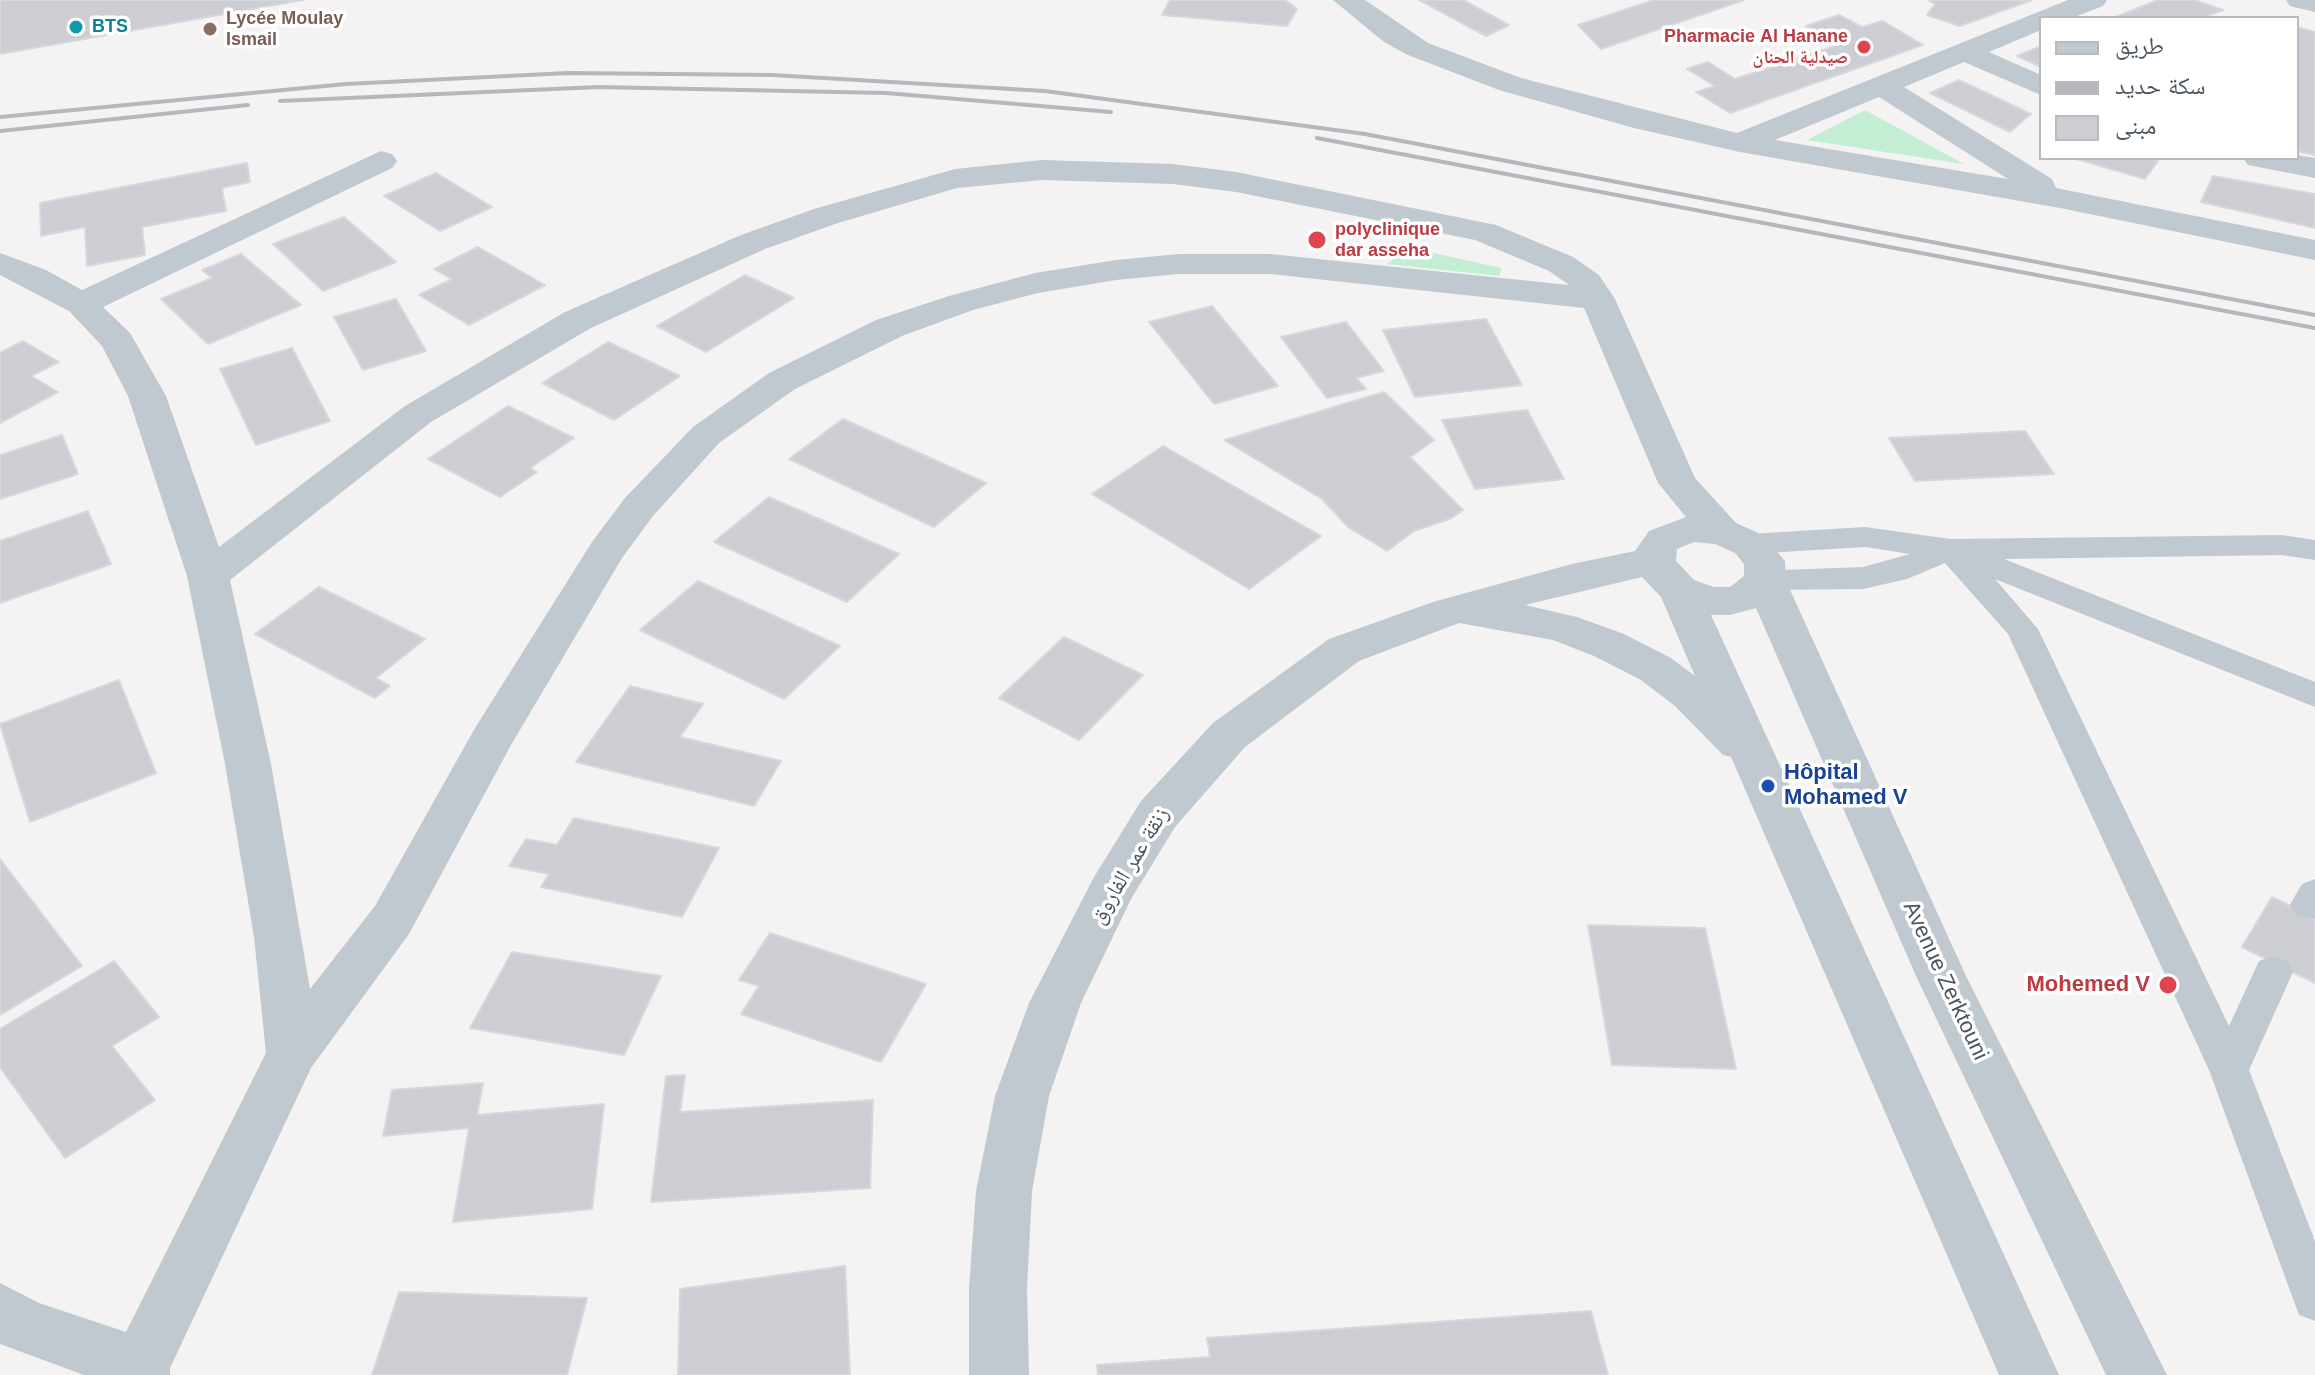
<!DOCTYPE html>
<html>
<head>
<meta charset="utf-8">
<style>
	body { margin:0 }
	#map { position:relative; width:2315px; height:1375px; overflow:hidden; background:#f4f2f2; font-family:Arial,"Noto Naskh Arabic",sans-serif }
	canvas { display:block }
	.legend { position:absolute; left:2039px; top:16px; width:260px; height:144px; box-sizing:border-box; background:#fff; border:2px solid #b7bbbf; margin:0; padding:10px 14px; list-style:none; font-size:24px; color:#4b555f }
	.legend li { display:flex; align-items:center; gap:16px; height:40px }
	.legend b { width:40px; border:2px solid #b7bbbf }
</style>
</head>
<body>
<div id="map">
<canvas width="2315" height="1375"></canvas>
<ul class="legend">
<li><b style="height:10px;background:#c1c9d0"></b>طريق</li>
<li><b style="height:10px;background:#b5b7bc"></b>سكة حديد</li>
<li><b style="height:22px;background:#ccced4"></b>مبنى</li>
</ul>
</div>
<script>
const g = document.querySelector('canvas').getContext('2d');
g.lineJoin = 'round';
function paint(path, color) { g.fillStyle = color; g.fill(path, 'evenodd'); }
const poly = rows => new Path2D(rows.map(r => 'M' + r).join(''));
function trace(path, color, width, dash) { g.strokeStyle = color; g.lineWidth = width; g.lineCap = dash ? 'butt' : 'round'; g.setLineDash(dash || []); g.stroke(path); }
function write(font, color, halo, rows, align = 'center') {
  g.font = font + ' Arial,"Noto Naskh Arabic",sans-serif'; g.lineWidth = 7; g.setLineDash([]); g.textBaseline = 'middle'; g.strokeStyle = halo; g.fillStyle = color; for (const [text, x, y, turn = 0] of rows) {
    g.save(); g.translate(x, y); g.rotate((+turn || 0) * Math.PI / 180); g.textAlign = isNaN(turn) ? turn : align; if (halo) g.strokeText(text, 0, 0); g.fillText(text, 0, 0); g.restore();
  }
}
paint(poly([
	[1865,110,1964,164,1807,140],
	[1393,244,1501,268,1500,276,1387,264,1395,257]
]), '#c4eed4');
const building = poly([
	[0,0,303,0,0,54,0,0],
	[1170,0,1285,0,1297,9,1287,26,1162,15,1170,0],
	[1419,0,1463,0,1509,25,1486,36,1419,0],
	[1654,0,1744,0,1601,49,1578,25,1654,0],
	[1928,0,2032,0,1960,26,1927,15,1935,4,1928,0],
	[2158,0,2194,0,2223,10,2202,18,2113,18,2158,0],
	[1839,15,1862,27,1883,21,1923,45,1730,113,1696,92,1715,86,1687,69,1708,62,1735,79,1841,44,1806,26,1839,15],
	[2297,27,2315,32,2315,155,2297,151,2297,27],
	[2041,46,2041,67,2017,56,2041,46],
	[1959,80,2031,114,2010,132,1930,93,1959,80],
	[2073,158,2150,158,2158,161,2145,179,2073,158],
	[247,163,250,182,222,188,226,211,142,227,145,255,87,266,85,227,41,236,40,203,247,163],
	[436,173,492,207,440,231,384,196,436,173],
	[2213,176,2315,194,2315,228,2201,202,2213,176],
	[344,217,396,262,323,291,273,244,344,217],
	[478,247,545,285,469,325,419,295,452,279,434,269,478,247],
	[241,254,301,305,208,344,161,299,212,278,202,270,241,254],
	[745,275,794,298,706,352,657,326,745,275],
	[396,299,426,351,363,370,334,317,396,299],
	[1212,306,1278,386,1214,404,1149,322,1212,306],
	[1486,319,1522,385,1415,397,1383,330,1486,319],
	[1346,322,1384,371,1356,378,1366,389,1327,398,1281,337,1346,322],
	[23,341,59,362,31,376,58,392,0,423,0,353,23,341],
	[608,342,680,376,614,420,542,383,608,342],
	[292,348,330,421,256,445,220,369,292,348],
	[1384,392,1434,440,1410,457,1463,510,1452,518,1414,531,1387,551,1348,527,1322,499,1224,440,1384,392],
	[508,406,574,438,530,468,537,472,500,497,428,459,508,406],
	[1527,410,1564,479,1475,489,1442,420,1527,410],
	[843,419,986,483,934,527,789,459,843,419],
	[2025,431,2054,474,1915,481,1889,438,2025,431],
	[62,435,78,474,0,499,0,455,62,435],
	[1163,446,1321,536,1249,589,1092,494,1163,446],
	[769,497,899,554,847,602,714,542,769,497],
	[88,511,111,564,0,603,0,541,88,511],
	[698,581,840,646,784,699,640,630,698,581],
	[319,587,425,639,376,678,390,686,375,698,255,634,319,587],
	[1064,637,1143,675,1079,740,999,698,1064,637],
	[119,680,156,773,30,822,0,724,119,680],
	[630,686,703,704,680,737,781,761,754,806,576,762,630,686],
	[574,818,719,848,682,917,541,887,549,874,509,866,526,839,557,845,574,818],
	[0,859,82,966,0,1015,0,859],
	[2272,897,2315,918,2315,983,2242,947,2272,897],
	[1588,925,1705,928,1736,1069,1612,1065,1588,925],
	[770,933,926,984,881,1062,741,1014,759,986,739,980,770,933],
	[512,952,661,976,624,1055,470,1028,512,952],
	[114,961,159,1017,112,1046,155,1100,65,1158,0,1067,0,1029,114,961],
	[685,1075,680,1112,873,1100,870,1188,651,1202,666,1076,685,1075],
	[483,1083,477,1115,604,1104,592,1209,453,1222,469,1128,383,1136,392,1090,483,1083],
	[845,1266,850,1375,678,1375,680,1289,845,1266],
	[399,1292,587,1298,567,1375,372,1375,399,1292],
	[1591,1311,1608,1375,1098,1375,1097,1365,1210,1357,1207,1338,1591,1311]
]);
paint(building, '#ccced4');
trace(building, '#d7d8dd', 2);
paint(poly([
	[1865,527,1950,539,2282,535,2315,540,2315,560,2282,555,2004,559,2315,682,2315,707,1995,579,2038,629,2229,1026,2259,961,2273,956,2287,961,2293,972,2249,1070,2315,1241,2315,1321,2299,1315,2209,1070,2008,634,1945,563,1907,579,1863,589,1766,590,1755,587,1750,579,1755,571,1863,567,1910,554,1865,547,1749,554,1738,551,1733,544,1738,537,1749,534,1865,527],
	[2315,879,2315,918,2296,916,2290,905,2296,894,2302,884,2315,879]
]), '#c1c9d0');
paint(poly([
	[1333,0,1365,0,1428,43,1521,78,1737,133,2068,0,2107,0,2103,6,2072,18,2041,18,2041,30,1989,52,2041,75,2041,95,1964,62,1904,87,2052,179,2056,188,2315,240,2315,260,2060,208,1740,152,1634,128,1499,90,1408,55,1384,42,1333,0],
	[1879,97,2008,179,1775,140,1879,97],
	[2286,0,2315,0,2315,12,2290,6,2286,0],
	[381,151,392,154,397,161,392,168,103,307,130,333,166,396,219,547,405,406,565,312,741,235,814,209,955,169,1042,160,1173,164,1236,172,1496,225,1573,257,1599,275,1615,299,1695,478,1736,523,1763,535,1785,561,1786,581,1966,976,2167,1375,2106,1375,1916,976,1756,608,1730,615,1711,615,2059,1375,1999,1375,1731,757,1723,755,1675,706,1641,680,1594,656,1553,640,1459,623,1359,661,1245,747,1175,827,1131,899,1081,1003,1049,1096,1032,1191,1027,1288,1029,1375,969,1375,969,1288,976,1191,995,1096,1029,1003,1094,877,1141,801,1213,723,1329,639,1433,602,1572,564,1635,551,1649,531,1686,517,1658,483,1584,308,1270,274,1179,274,1116,280,1038,293,973,310,902,336,795,389,719,443,653,516,622,558,511,745,409,934,311,1068,170,1368,170,1375,84,1375,0,1344,0,1283,39,1303,126,1332,266,1053,254,937,225,764,187,576,128,396,102,346,69,311,0,275,0,253,46,270,82,290,381,151],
	[1042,180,1173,184,1236,192,1475,240,1549,271,1569,285,1270,254,1179,254,1116,260,1035,273,949,296,876,320,769,373,693,427,625,498,592,542,475,728,375,906,310,989,271,764,230,580,431,422,591,328,765,249,838,223,957,188,1042,180],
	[1694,542,1715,544,1735,553,1744,564,1744,576,1730,587,1714,587,1694,580,1676,561,1677,549,1694,542],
	[1642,577,1661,597,1695,676,1671,658,1624,634,1577,617,1525,605,1642,577],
	[2297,155,2315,158,2315,178,2248,165,2243,158,2297,155]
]), '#c1c9d0');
trace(poly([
	[280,101,599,87,886,93,1111,112],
	[0,117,346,84,568,73,772,75,1045,91,1365,134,2315,315],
	[0,131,248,105],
	[1317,138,2315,328]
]), '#b5b7bc', 4);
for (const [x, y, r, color] of [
	[76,27,8,"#0f9aa8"],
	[210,29,8,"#8d6e63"],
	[1864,47,8,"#e0444e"],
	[1317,240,10,"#e0444e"],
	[1768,786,8,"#1a4fb4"],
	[2168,985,10,"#e0444e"]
]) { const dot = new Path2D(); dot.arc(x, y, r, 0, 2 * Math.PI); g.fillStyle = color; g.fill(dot); trace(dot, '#fff', 3); }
write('bold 18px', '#785e54', '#fff', [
	["Lycée Moulay",226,19],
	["Ismail",226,40]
], 'left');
write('bold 18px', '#0d838f', '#fff', [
	["BTS",92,27]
], 'left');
write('bold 18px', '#be3a42', '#fff', [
	["Pharmacie Al Hanane",1848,37],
	["صيدلية الحنان",1848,58],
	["polyclinique",1335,230,"left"],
	["dar asseha",1335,251,"left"]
], 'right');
write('bold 22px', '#164399', '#fff', [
	["Hôpital",1784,773],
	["Mohamed V",1784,798]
], 'left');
write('22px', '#4b555f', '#fff', [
	["زنقة عمر الفاروق",1130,866,-59],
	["Avenue Zerktouni",1945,981,65]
]);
write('bold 22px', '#be3a42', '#fff', [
	["Mohemed V",2150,985]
], 'right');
</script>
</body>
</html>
